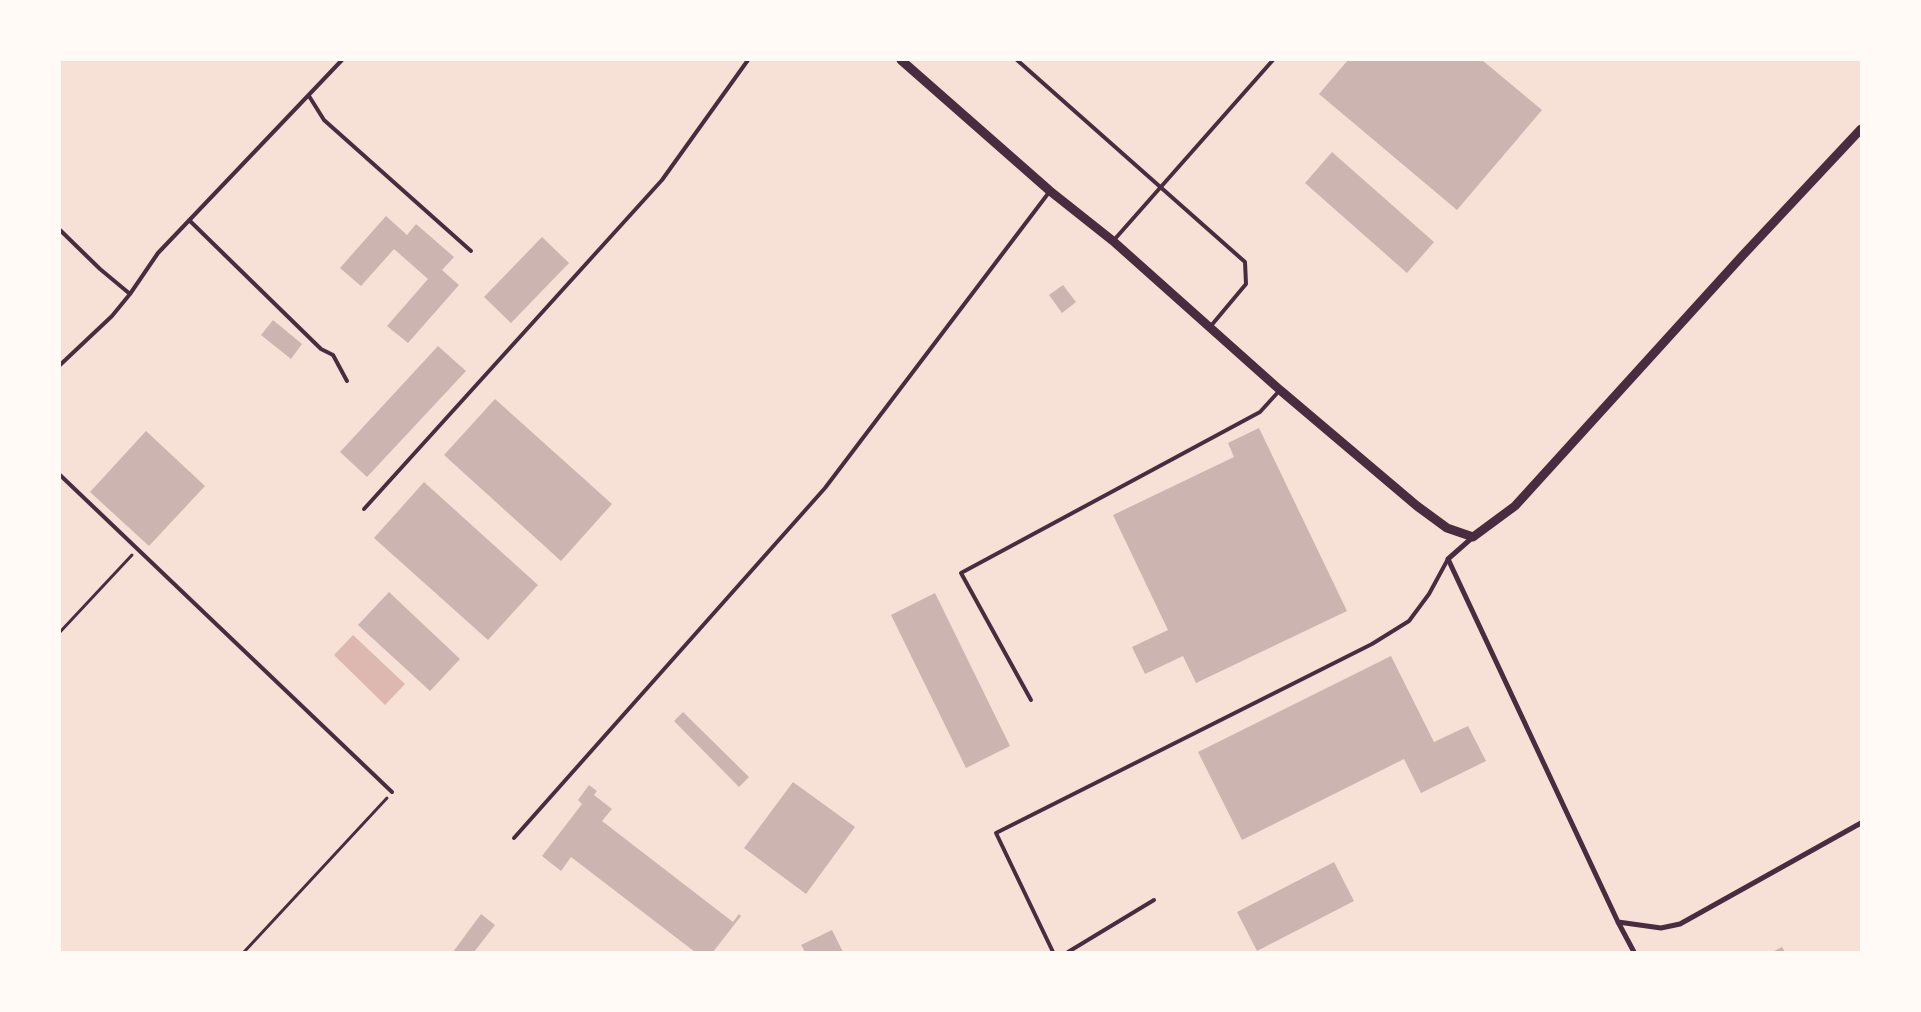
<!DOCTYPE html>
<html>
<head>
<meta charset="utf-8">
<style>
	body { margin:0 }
	#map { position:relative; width:1921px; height:1012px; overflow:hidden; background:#f7e1d7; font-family:Mulish,sans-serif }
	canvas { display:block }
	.frame { position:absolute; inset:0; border:61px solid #fffaf5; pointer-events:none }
</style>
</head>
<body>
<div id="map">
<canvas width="1921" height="1012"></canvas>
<div class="frame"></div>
</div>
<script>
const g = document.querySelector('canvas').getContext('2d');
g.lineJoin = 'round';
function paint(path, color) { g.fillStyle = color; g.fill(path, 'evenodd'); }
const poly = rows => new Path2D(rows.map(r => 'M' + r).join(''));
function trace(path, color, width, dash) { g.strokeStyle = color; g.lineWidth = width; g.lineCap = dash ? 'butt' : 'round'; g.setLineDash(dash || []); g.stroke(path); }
paint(poly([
	[353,635,405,684,385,705,334,655]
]), '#dcb8b0');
paint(poly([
	[1348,60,1482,60,1542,110,1457,210,1319,94],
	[1332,152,1434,242,1407,273,1305,183],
	[386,216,407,235,416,224,454,257,442,270,459,285,408,343,387,326,428,279,394,249,361,286,340,268],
	[542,237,569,263,511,323,484,297],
	[1063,285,1076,302,1062,313,1049,295],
	[273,320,302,344,291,359,261,335],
	[438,346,466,371,367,477,340,452],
	[495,399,612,504,561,561,444,455],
	[1259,428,1347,611,1196,683,1183,656,1145,674,1132,647,1168,630,1113,515,1234,457,1228,443],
	[146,431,205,486,149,546,90,492],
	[424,482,538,585,488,640,374,538],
	[389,592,460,659,430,691,358,625],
	[935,593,1010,746,966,768,891,615],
	[1391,656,1434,742,1468,726,1486,761,1421,793,1404,759,1242,840,1198,752],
	[683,712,749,777,739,787,674,721],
	[793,782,855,827,806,894,744,848],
	[589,785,597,791,594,795,612,809,602,821,733,922,739,914,741,916,713,952,695,952,571,857,561,871,542,856,582,804,578,800],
	[1334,862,1354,901,1257,951,1237,912],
	[481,914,495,925,474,952,453,952],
	[832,930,843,952,805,952,801,945],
	[1782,947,1785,952,1772,952]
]), '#ccb4b1');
trace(poly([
	[60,632,132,555],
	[244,952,387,798]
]), '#4a2c40', 3);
trace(poly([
	[1017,60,1245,262,1246,284,1210,327],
	[309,96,324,120,471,251],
	[189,220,321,349,333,355,347,381],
	[60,230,100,269,130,294,158,253,342,60],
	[1114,240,1273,60],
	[60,365,112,316,130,294],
	[60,475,392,792],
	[364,509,662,180,748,60],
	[1031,700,961,573,1260,412,1280,390],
	[514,838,825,488,1050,191],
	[1053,952,996,833,1372,644,1409,621,1429,594,1448,559],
	[1068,952,1154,900]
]), '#4a2c40', 4);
trace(poly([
	[1473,537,1448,559,1618,922,1634,952],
	[1618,922,1661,928,1680,924,1861,823]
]), '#4a2c40', 5);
trace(poly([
	[901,60,1050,191,1113,241,1280,390,1417,506,1447,528,1473,537,1515,506,1743,255,1861,129]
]), '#4a2c40', 9);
</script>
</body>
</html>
